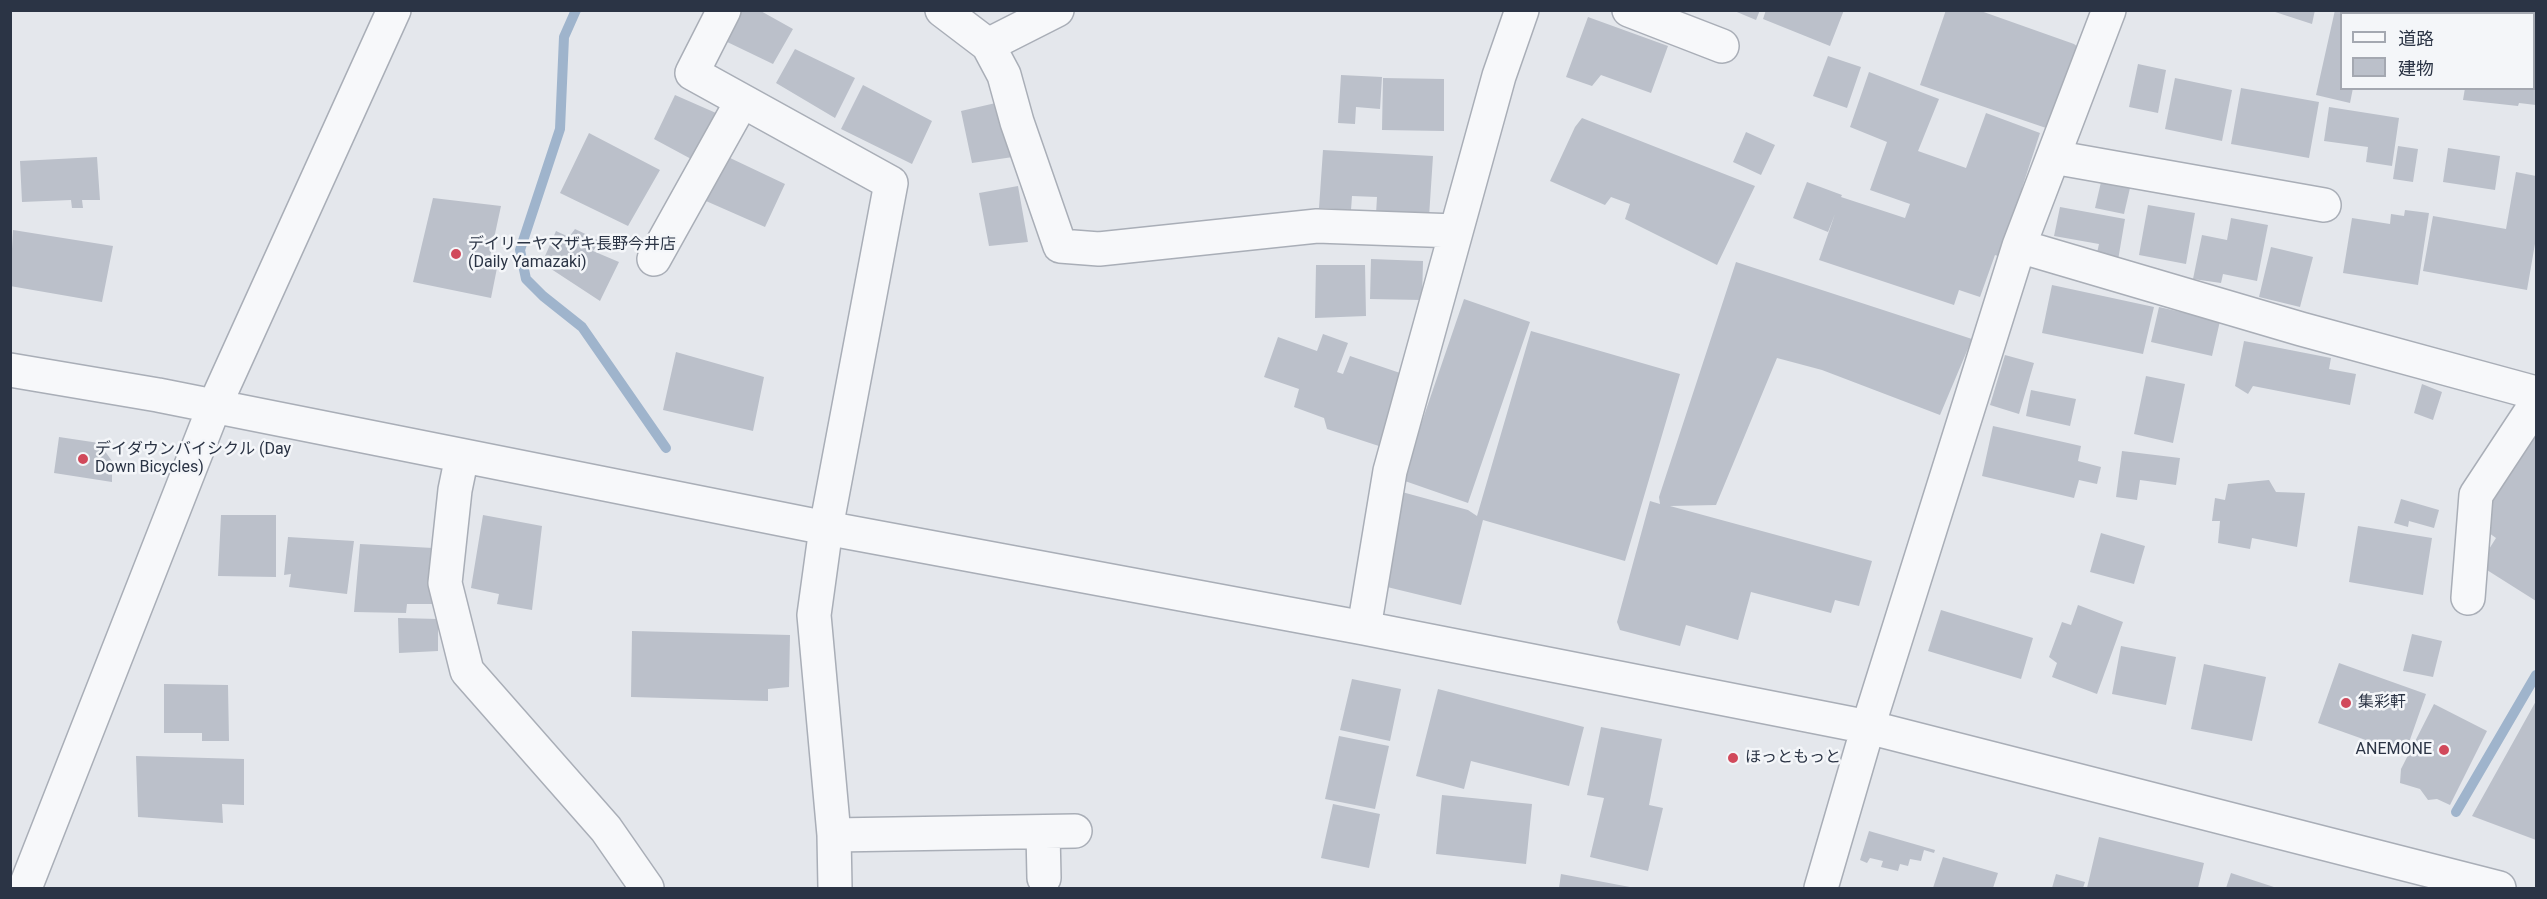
<!DOCTYPE html>
<html>
<head>
<meta charset="utf-8">
<style>
	body { margin:0 }
	#map { position:relative; width:2547px; height:899px; overflow:hidden; background:#e4e7ec; font-family:Roboto,"Noto Sans JP",sans-serif }
	canvas { display:block }
	.frame { position:absolute; inset:0; border:12px solid #2b3445; pointer-events:none }
	.legend { position:absolute; left:2340px; top:12px; width:195px; height:78px; box-sizing:border-box; background:#f4f6f9; border:2px solid #a4a8b1; margin:0; padding:8px 10px; list-style:none; font-size:18px; color:#2b3445 }
	.legend li { display:flex; align-items:center; gap:12px; height:30px }
	.legend b { width:30px; border:2px solid #a4a8b1 }
</style>
</head>
<body>
<div id="map">
<canvas width="2547" height="899"></canvas>
<div class="frame"></div>
<ul class="legend">
<li><b style="height:8px;background:#f7f8fa"></b>道路</li>
<li><b style="height:16px;background:#bbc0ca"></b>建物</li>
</ul>
</div>
<script>
const g = document.querySelector('canvas').getContext('2d');
g.lineJoin = 'round';
const poly = rows => new Path2D(rows.map(r => 'M' + r).join(''));
function trace(path, color, width, dash) { g.strokeStyle = color; g.lineWidth = width; g.lineCap = dash ? 'butt' : 'round'; g.setLineDash(dash || []); g.stroke(path); }
function paint(path, color) { g.fillStyle = color; g.fill(path, 'evenodd'); }
function write(font, color, halo, rows, align = 'center') {
  g.font = font + ' Roboto,"Noto Sans JP",sans-serif'; g.lineWidth = 5; g.setLineDash([]); g.textBaseline = 'middle'; g.strokeStyle = halo; g.fillStyle = color; for (const [text, x, y, turn = 0] of rows) {
    g.save(); g.translate(x, y); g.rotate((+turn || 0) * Math.PI / 180); g.textAlign = isNaN(turn) ? turn : align; if (halo) g.strokeText(text, 0, 0); g.fillText(text, 0, 0); g.restore();
  }
}
trace(poly([
	[576,10,564,37,560,129,520,250,526,279,543,296,582,327,666,448],
	[2456,812,2536,675]
]), '#9fb4cc', 10);
paint(poly([
	[738,10,759,10,793,29,773,64,721,39],
	[1732,10,1760,10,1756,20],
	[1766,10,1844,10,1830,46,1763,19],
	[1946,10,1978,10,2074,44,2078,47,2049,129,1920,85],
	[2269,10,2315,10,2312,24],
	[2335,10,2371,10,2370,14,2342,14,2342,88,2353,88,2350,103,2316,95],
	[2404,10,2477,10,2476,14,2414,14],
	[1588,17,1668,46,1651,93,1601,75,1592,86,1566,77],
	[795,49,855,78,835,118,776,83],
	[1828,56,1861,67,1847,108,1813,96],
	[2138,64,2166,70,2158,113,2129,107],
	[1869,72,1939,99,1918,151,1966,168,1986,113,2040,133,2022,188,2033,192,2008,260,1995,255,1980,297,1959,290,1954,305,1819,260,1835,214,1828,232,1793,218,1807,182,1842,195,1841,197,1905,218,1910,204,1870,190,1887,142,1850,127],
	[1341,75,1382,77,1380,109,1356,107,1355,124,1338,123],
	[2534,75,2536,75,2536,105,2519,103,2518,106,2463,100,2465,88,2534,88],
	[1383,78,1444,79,1444,131,1382,130],
	[2175,78,2232,90,2222,141,2165,129],
	[863,85,932,121,912,164,841,129],
	[2241,88,2319,102,2309,158,2231,144],
	[675,95,716,113,693,160,654,139],
	[1000,102,1013,157,972,163,961,111],
	[2329,107,2399,118,2392,166,2366,162,2368,147,2324,141],
	[1582,118,1755,186,1717,265,1625,219,1630,204,1611,197,1605,205,1550,181,1575,127],
	[1746,132,1775,145,1761,175,1733,162],
	[589,133,660,170,628,226,560,193],
	[2398,146,2418,149,2413,182,2393,179],
	[2448,148,2500,156,2495,190,2443,182],
	[1323,150,1433,156,1429,217,1376,214,1377,197,1352,196,1351,210,1319,208],
	[97,157,100,200,82,200,83,208,72,208,71,200,22,202,20,161],
	[728,157,785,184,765,227,706,201],
	[2516,172,2536,176,2536,238,2527,290,2423,271,2433,216,2506,229],
	[2101,182,2130,188,2124,214,2095,208],
	[1018,186,1028,242,989,246,979,193],
	[433,198,501,206,490,257,499,258,491,298,413,282],
	[2148,205,2195,213,2186,264,2139,255],
	[2060,207,2125,219,2117,266,2095,262,2099,244,2054,236],
	[2405,210,2429,213,2418,285,2343,273,2352,218,2390,224,2391,214,2404,216],
	[2231,218,2268,225,2257,281,2223,274,2221,283,2193,279,2202,235,2227,240],
	[575,229,600,241,593,251,619,262,600,301,542,263,556,231,569,237],
	[13,230,113,246,102,302,10,286],
	[2271,247,2313,257,2300,307,2259,297],
	[1371,259,1423,261,1422,300,1370,299],
	[1736,262,1972,339,1940,415,1822,370,1777,358,1716,505,1670,506,1872,561,1859,606,1835,600,1831,613,1751,592,1738,640,1686,625,1680,646,1620,630,1617,622,1650,501,1660,504,1659,497],
	[1316,265,1365,265,1366,316,1315,318],
	[2052,285,2154,307,2143,354,2042,333],
	[1464,299,1530,322,1468,503,1402,480],
	[2159,307,2220,321,2212,356,2151,342],
	[1531,331,1680,374,1625,561,1483,520,1461,605,1383,586,1402,492,1468,510,1477,516],
	[1323,334,1348,343,1337,372,1343,374,1350,356,1409,376,1385,448,1327,429,1324,418,1294,407,1299,389,1264,377,1278,337,1317,351],
	[2244,341,2331,358,2329,369,2356,374,2350,405,2253,386,2248,394,2235,386],
	[676,352,764,377,753,431,663,410],
	[2005,355,2034,363,2019,414,1990,405],
	[2146,376,2185,384,2173,443,2134,434],
	[2422,384,2442,392,2433,420,2414,413],
	[2031,390,2076,399,2070,426,2026,416],
	[1993,426,2081,446,2078,461,2101,467,2097,484,2079,480,2074,498,1982,476],
	[2536,432,2536,601,2479,565,2496,538,2489,533,2490,492,2497,494],
	[59,437,99,443,112,461,112,482,54,473],
	[2122,451,2180,458,2176,485,2140,480,2137,500,2116,497],
	[2269,480,2276,492,2305,493,2297,547,2252,538,2250,549,2218,543,2220,521,2212,521,2215,498,2225,500,2228,484],
	[2401,499,2439,510,2434,528,2409,521,2408,527,2394,523],
	[221,515,276,515,276,577,218,576],
	[483,515,542,526,532,610,497,604,499,594,471,588],
	[2358,526,2432,538,2423,595,2349,582],
	[2101,533,2145,546,2134,584,2090,572],
	[288,537,354,541,347,594,289,587,291,574,284,575],
	[360,544,433,548,433,604,407,604,406,613,354,612],
	[2078,605,2123,622,2097,694,2052,677,2057,663,2049,657,2062,622,2071,625],
	[1941,610,2033,638,2021,679,1928,651],
	[398,618,438,619,438,651,399,653],
	[632,631,790,635,789,687,768,689,768,701,631,697],
	[2412,634,2442,641,2433,677,2403,671],
	[2121,646,2176,657,2166,705,2112,694],
	[2339,663,2426,694,2405,754,2318,723],
	[2204,664,2266,677,2252,741,2191,729],
	[1352,679,1401,689,1390,741,1340,730],
	[164,684,228,685,229,741,202,741,202,733,164,733],
	[1438,689,1584,727,1569,786,1471,761,1464,789,1416,776],
	[2536,701,2536,840,2472,816],
	[2434,704,2487,731,2450,805,2437,799,2428,800,2420,789,2400,783,2401,769],
	[1601,727,1662,739,1649,805,1663,808,1648,871,1590,857,1604,798,1587,795],
	[1339,736,1389,746,1375,809,1325,799],
	[136,756,244,759,244,805,222,804,223,823,138,817],
	[1442,795,1532,804,1526,864,1436,854],
	[1333,804,1380,814,1369,868,1321,858],
	[1869,831,1935,850,1934,853,1924,850,1921,861,1910,859,1908,866,1900,864,1898,871,1881,867,1883,861,1870,858,1867,863,1860,860],
	[2099,837,2204,863,2198,888,2087,888],
	[1943,857,1998,873,1993,888,1933,888],
	[2231,873,2277,888,2226,888],
	[1561,874,1630,887,1630,888,1559,888],
	[2056,874,2085,882,2083,888,2052,888]
]), '#bbc0ca');
const minor = poly([
	[724,10,692,73,891,183,826,528,814,615,834,835,835,888],
	[942,10,988,45,1004,75,1017,122,1060,246,1099,249,1317,226,1456,231],
	[1629,10,1722,46],
	[2518,10,2518,14],
	[2534,36,2536,38],
	[988,45,1057,10],
	[2053,157,2324,205],
	[2019,246,2301,329,2536,393],
	[654,259,742,101],
	[10,370,158,395,826,528,1364,628,1868,727,2499,888],
	[462,456,455,490,445,583,467,671,606,829,647,888],
	[2468,598,2476,495,2536,404],
	[1364,628,1390,471,1499,76,1522,10],
	[1043,832,1044,878],
	[834,835,1075,831],
	[25,888,214,407,394,10],
	[1821,888,1868,727,2019,246,2109,10]
]);
trace(minor, '#a9aeb7', 36);
trace(minor, '#f7f8fa', 33);
for (const [x, y, r, color] of [
	[456,254,6,"#d1495b"],
	[83,459,6,"#d1495b"],
	[2346,703,6,"#d1495b"],
	[2444,750,6,"#d1495b"],
	[1733,758,6,"#d1495b"]
]) { const dot = new Path2D(); dot.arc(x, y, r, 0, 2 * Math.PI); g.fillStyle = color; g.fill(dot); trace(dot, '#f4f6f9', 2); }
write('16px', '#2b3445', '#f4f6f9', [
	["デイリーヤマザキ長野今井店",468,245],
	["(Daily Yamazaki)",468,263],
	["デイダウンバイシクル (Day",95,450],
	["Down Bicycles)",95,468],
	["集彩軒",2358,703],
	["ANEMONE",2432,750,"right"],
	["ほっともっと",1745,758]
], 'left');
</script>
</body>
</html>
